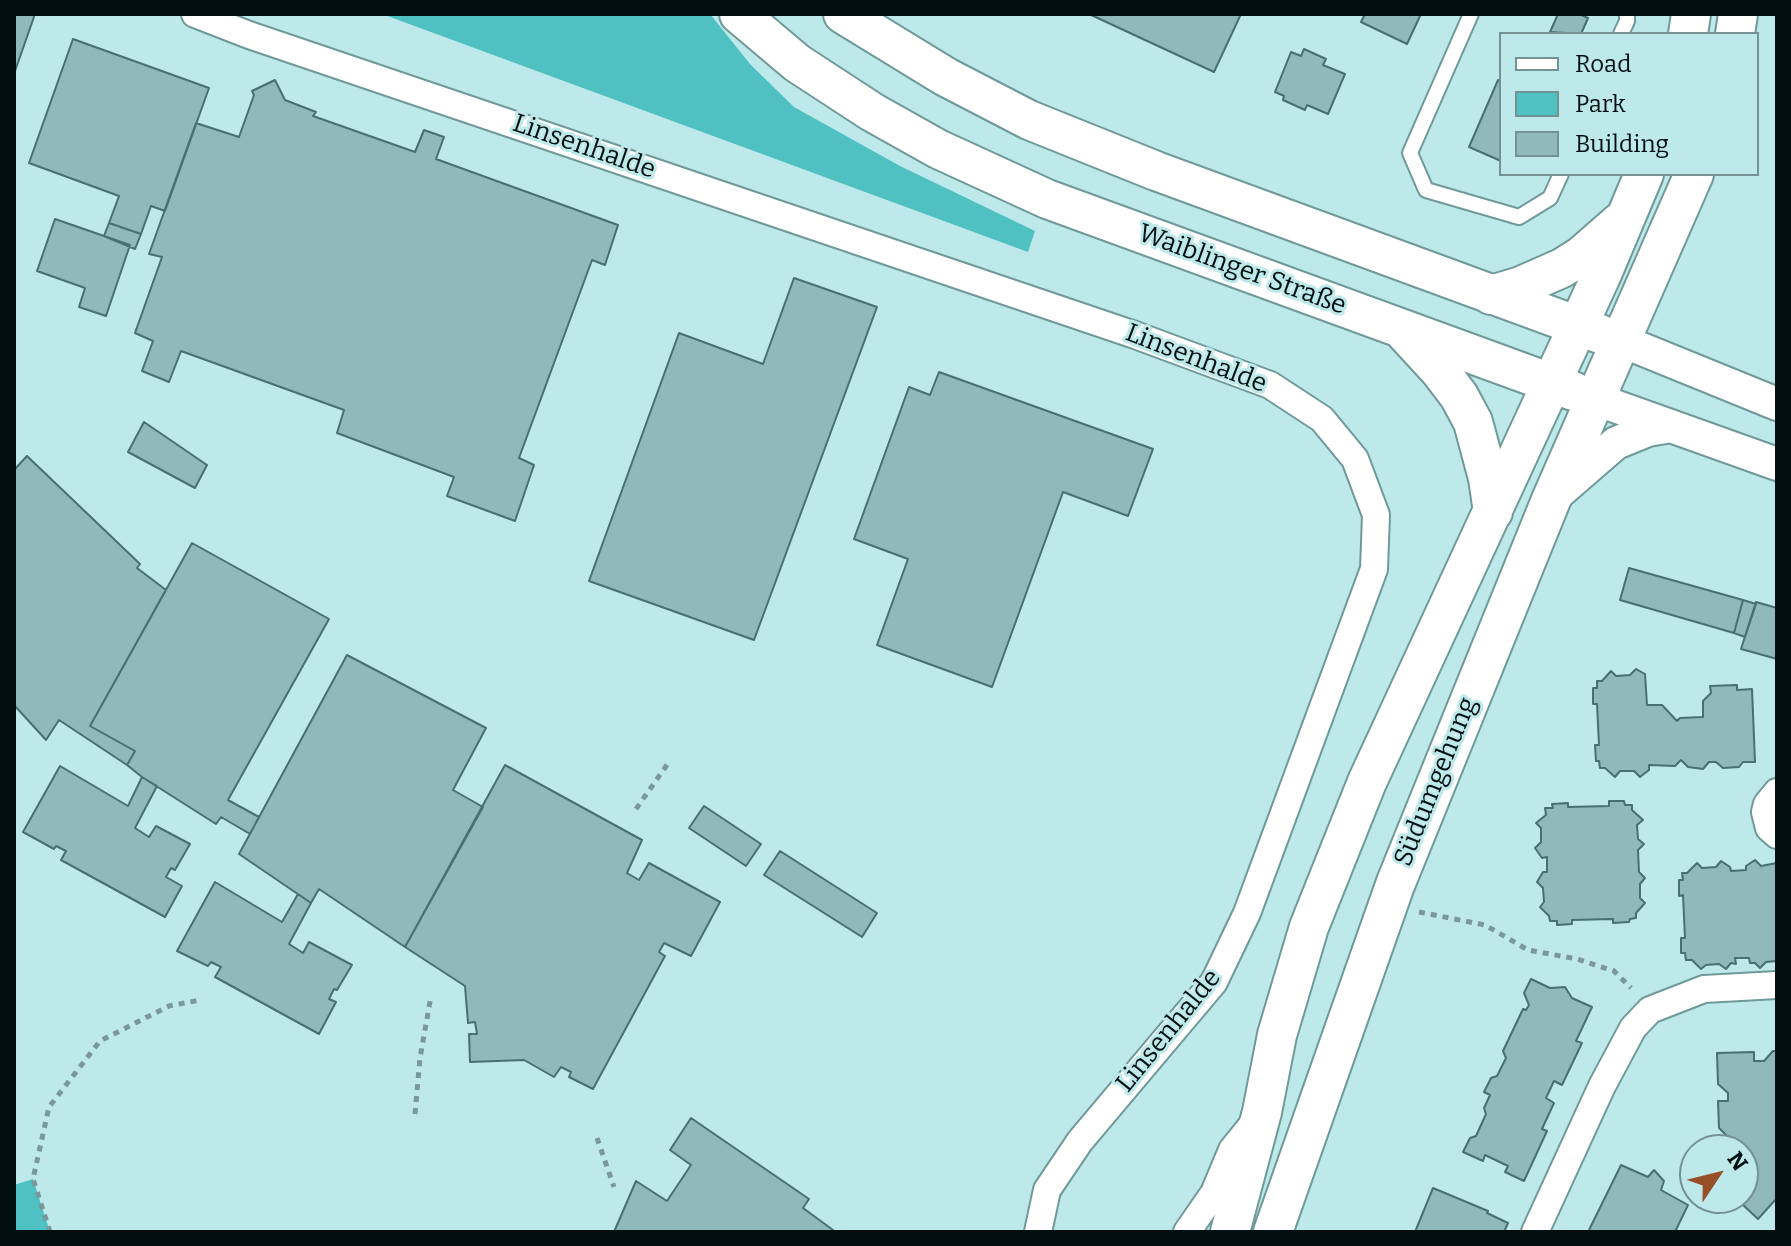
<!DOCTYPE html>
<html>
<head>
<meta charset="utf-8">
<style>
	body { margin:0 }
	#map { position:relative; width:1791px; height:1246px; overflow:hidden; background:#bee9ea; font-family:Bitter,serif }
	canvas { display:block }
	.frame { position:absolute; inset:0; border:16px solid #020f10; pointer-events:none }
	.legend { position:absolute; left:1499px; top:32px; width:260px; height:144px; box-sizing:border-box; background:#bee9ea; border:2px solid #739293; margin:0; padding:10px 14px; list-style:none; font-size:24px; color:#020f10 }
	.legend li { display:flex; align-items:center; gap:16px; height:40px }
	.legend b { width:40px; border:2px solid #739293 }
	.north { position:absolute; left:1679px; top:1134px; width:80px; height:80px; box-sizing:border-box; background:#bee9ea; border:2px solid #739293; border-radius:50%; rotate:55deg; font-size:22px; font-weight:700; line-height:32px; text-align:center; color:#020f10 }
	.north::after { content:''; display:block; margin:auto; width:28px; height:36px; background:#974f2a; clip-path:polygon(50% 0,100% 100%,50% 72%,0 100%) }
</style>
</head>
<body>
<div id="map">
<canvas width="1791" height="1246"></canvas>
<div class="frame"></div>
<ul class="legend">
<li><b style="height:10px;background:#fff"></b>Road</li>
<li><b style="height:22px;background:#50c1c2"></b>Park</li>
<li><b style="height:22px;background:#8fb9ba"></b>Building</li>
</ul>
<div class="north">N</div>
</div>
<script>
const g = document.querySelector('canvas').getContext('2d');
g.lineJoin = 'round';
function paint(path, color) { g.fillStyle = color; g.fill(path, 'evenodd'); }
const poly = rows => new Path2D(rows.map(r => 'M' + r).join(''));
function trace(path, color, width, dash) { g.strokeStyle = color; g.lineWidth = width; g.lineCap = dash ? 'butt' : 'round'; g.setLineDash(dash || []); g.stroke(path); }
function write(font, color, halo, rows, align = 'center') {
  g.font = font + ' Bitter,serif'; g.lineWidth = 6; g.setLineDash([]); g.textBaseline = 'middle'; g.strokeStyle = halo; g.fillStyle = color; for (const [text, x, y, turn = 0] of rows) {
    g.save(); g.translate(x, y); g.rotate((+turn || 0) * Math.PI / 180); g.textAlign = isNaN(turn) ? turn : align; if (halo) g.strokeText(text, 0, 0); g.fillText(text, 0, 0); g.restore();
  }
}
paint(poly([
	[382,14,710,14,750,64,794,107,900,166,1035,231,1028,252],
	[33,1179,50,1232,14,1232,14,1185]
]), '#50c1c2');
const building = poly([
	[14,14,35,14,14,74,14,14],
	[1089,14,1241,14,1214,72,1089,14],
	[1365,14,1421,14,1407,44,1361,22,1365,14],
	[1558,14,1579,14,1588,18,1581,34,1550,32,1558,14],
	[73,39,209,88,165,211,151,206,141,234,109,223,119,196,29,163,73,39],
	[1304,49,1326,59,1323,65,1345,74,1328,114,1307,105,1305,110,1283,100,1284,96,1275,92,1291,52,1301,56,1304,49],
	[275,80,285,100,316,112,313,116,415,152,424,130,444,137,436,159,618,225,605,265,592,260,519,458,534,465,515,521,447,496,454,477,337,433,344,410,181,351,169,382,142,371,153,341,135,333,162,257,149,254,196,123,239,137,254,95,252,91,275,80],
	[1498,80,1501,81,1501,161,1469,147,1498,80],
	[55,219,130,245,106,316,79,307,85,288,37,271,55,219],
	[109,223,141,234,135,249,104,236,109,223],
	[794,278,877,307,754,640,589,581,679,333,763,364,794,278],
	[939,372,1153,449,1128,516,1063,492,992,687,877,645,908,559,854,539,909,387,930,395,939,372],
	[144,422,207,465,195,488,128,452,144,422],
	[27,456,140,564,137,568,166,590,90,726,135,751,127,765,59,720,46,740,14,705,14,470,27,456],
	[192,543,329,619,228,800,259,817,250,834,221,817,216,824,142,777,127,765,135,751,90,726,192,543],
	[1629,568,1743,600,1734,633,1620,600,1629,568],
	[1743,600,1756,604,1745,637,1734,633,1743,600],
	[1756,602,1777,608,1777,659,1741,649,1756,602],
	[347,655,486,728,453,790,483,807,405,947,319,889,311,903,239,854,347,655],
	[1636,669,1645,674,1647,705,1662,705,1677,721,1680,718,1703,717,1703,701,1711,693,1710,686,1737,685,1737,690,1752,689,1755,762,1743,762,1739,767,1723,768,1716,762,1709,762,1703,769,1688,767,1681,760,1675,766,1649,765,1649,770,1640,777,1634,771,1620,771,1615,777,1605,768,1600,768,1599,761,1596,761,1595,745,1599,745,1597,704,1593,704,1593,688,1597,688,1597,681,1602,681,1611,671,1616,676,1630,675,1636,669],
	[505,765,642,840,627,873,639,880,649,863,720,902,691,956,664,943,659,952,665,956,593,1089,569,1077,571,1072,561,1067,554,1077,524,1060,470,1062,469,1034,477,1034,475,1022,468,1023,465,986,405,947,505,765],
	[60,766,128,806,142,777,157,786,135,828,149,837,156,826,190,844,175,870,171,868,166,877,182,886,165,917,61,860,66,851,56,846,54,849,23,832,60,766],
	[1609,801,1624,801,1625,805,1632,805,1632,810,1643,820,1637,825,1638,839,1644,844,1638,850,1639,872,1645,878,1640,884,1640,898,1645,903,1636,913,1636,918,1630,919,1629,922,1613,923,1613,919,1572,920,1572,924,1557,925,1557,921,1550,921,1549,916,1540,907,1544,902,1543,888,1537,882,1543,872,1547,872,1547,857,1542,858,1535,848,1541,842,1541,828,1536,823,1546,815,1545,808,1553,808,1552,804,1568,803,1568,807,1609,806,1609,801],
	[704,806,761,844,746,866,689,828,704,806],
	[780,851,877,913,862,937,764,875,780,851],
	[1755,860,1761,866,1777,863,1777,961,1766,962,1760,968,1755,963,1750,963,1749,958,1735,958,1736,964,1731,963,1726,969,1719,964,1706,965,1701,969,1692,960,1686,960,1685,953,1681,953,1681,938,1685,938,1683,895,1679,896,1679,880,1683,880,1682,873,1687,873,1697,863,1702,868,1716,867,1721,861,1730,867,1731,871,1746,870,1746,866,1755,860],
	[215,882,282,922,298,894,311,903,289,944,303,953,309,942,352,965,337,990,334,989,329,999,336,1002,319,1034,215,977,221,967,211,962,208,966,177,951,215,882],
	[1531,979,1550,988,1565,987,1572,998,1592,1007,1576,1041,1582,1043,1562,1085,1554,1081,1546,1098,1554,1103,1542,1129,1547,1131,1524,1181,1505,1172,1508,1166,1485,1155,1483,1161,1463,1152,1470,1138,1476,1136,1486,1114,1484,1108,1490,1095,1484,1092,1491,1078,1497,1076,1506,1058,1503,1051,1523,1009,1526,1010,1529,1005,1524,993,1531,979],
	[1773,1051,1777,1051,1777,1198,1758,1219,1743,1205,1743,1150,1716,1150,1720,1146,1730,1146,1729,1138,1719,1128,1718,1101,1728,1101,1728,1093,1718,1084,1717,1053,1754,1052,1754,1061,1764,1061,1773,1051],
	[691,1118,809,1199,803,1208,833,1230,831,1232,614,1232,636,1181,667,1201,691,1165,670,1150,691,1118],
	[1621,1165,1648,1177,1654,1170,1664,1181,1661,1190,1688,1205,1675,1232,1588,1232,1621,1165],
	[1433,1188,1488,1211,1487,1213,1508,1223,1504,1232,1415,1232,1433,1188]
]);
paint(building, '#8fb9ba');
trace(building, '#487070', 2);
const service = poly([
	[1471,14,1410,153,1426,190,1519,217,1550,198,1561,174],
	[1621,34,1627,21,1627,14]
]);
const minor = poly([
	[195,14,249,35,1135,335,1270,385,1322,419,1355,459,1376,515,1374,569,1247,913,1214,982,1080,1141,1047,1190,1038,1232],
	[1777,792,1767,804,1765,812,1769,828,1777,835],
	[1187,1232,1214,1193,1232,1150,1253,1124],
	[1535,1232,1602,1086,1633,1028,1650,1010,1704,989,1777,985]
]);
const tertiary = poly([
	[1622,341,1777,404],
	[1595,399,1777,464],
	[1556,495,1616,443,1648,430,1671,426]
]);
const secondary = poly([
	[739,14,797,63,872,112,938,149,1047,199,1573,391],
	[843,14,946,77,1029,120,1156,171,1600,334],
	[1688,34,1691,14],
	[1735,34,1738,14],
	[1491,295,1521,286,1562,268,1581,256,1620,222],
	[1405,333,1440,371,1459,396,1473,422,1488,478,1493,512],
	[1230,1232,1262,1112,1277,1035,1309,927,1367,782,1602,274,1644,174],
	[1273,1232,1395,885,1551,500,1694,174]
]);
trace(service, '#709999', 18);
trace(minor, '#709999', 30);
trace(tertiary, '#709999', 36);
trace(secondary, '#709999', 42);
trace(poly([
	[636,809,669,762],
	[1419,912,1485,925,1528,950,1577,959,1614,971,1631,988],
	[415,1114,420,1058,431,996],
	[597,1138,614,1187],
	[50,1232,33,1179,49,1107,100,1041,169,1006,200,1000]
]), '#789899', 5, [6, 6]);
trace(service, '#fff', 14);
trace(minor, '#fff', 26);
trace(tertiary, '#fff', 32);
trace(secondary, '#fff', 38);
write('26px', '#020f10', '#bee9ea', [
	["Linsenhalde",584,147,19],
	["Waiblinger Straße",1242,270,20],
	["Linsenhalde",1196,359,21],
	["Südumgehung",1436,782,-68],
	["Linsenhalde",1169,1031,-51]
]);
</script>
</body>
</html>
